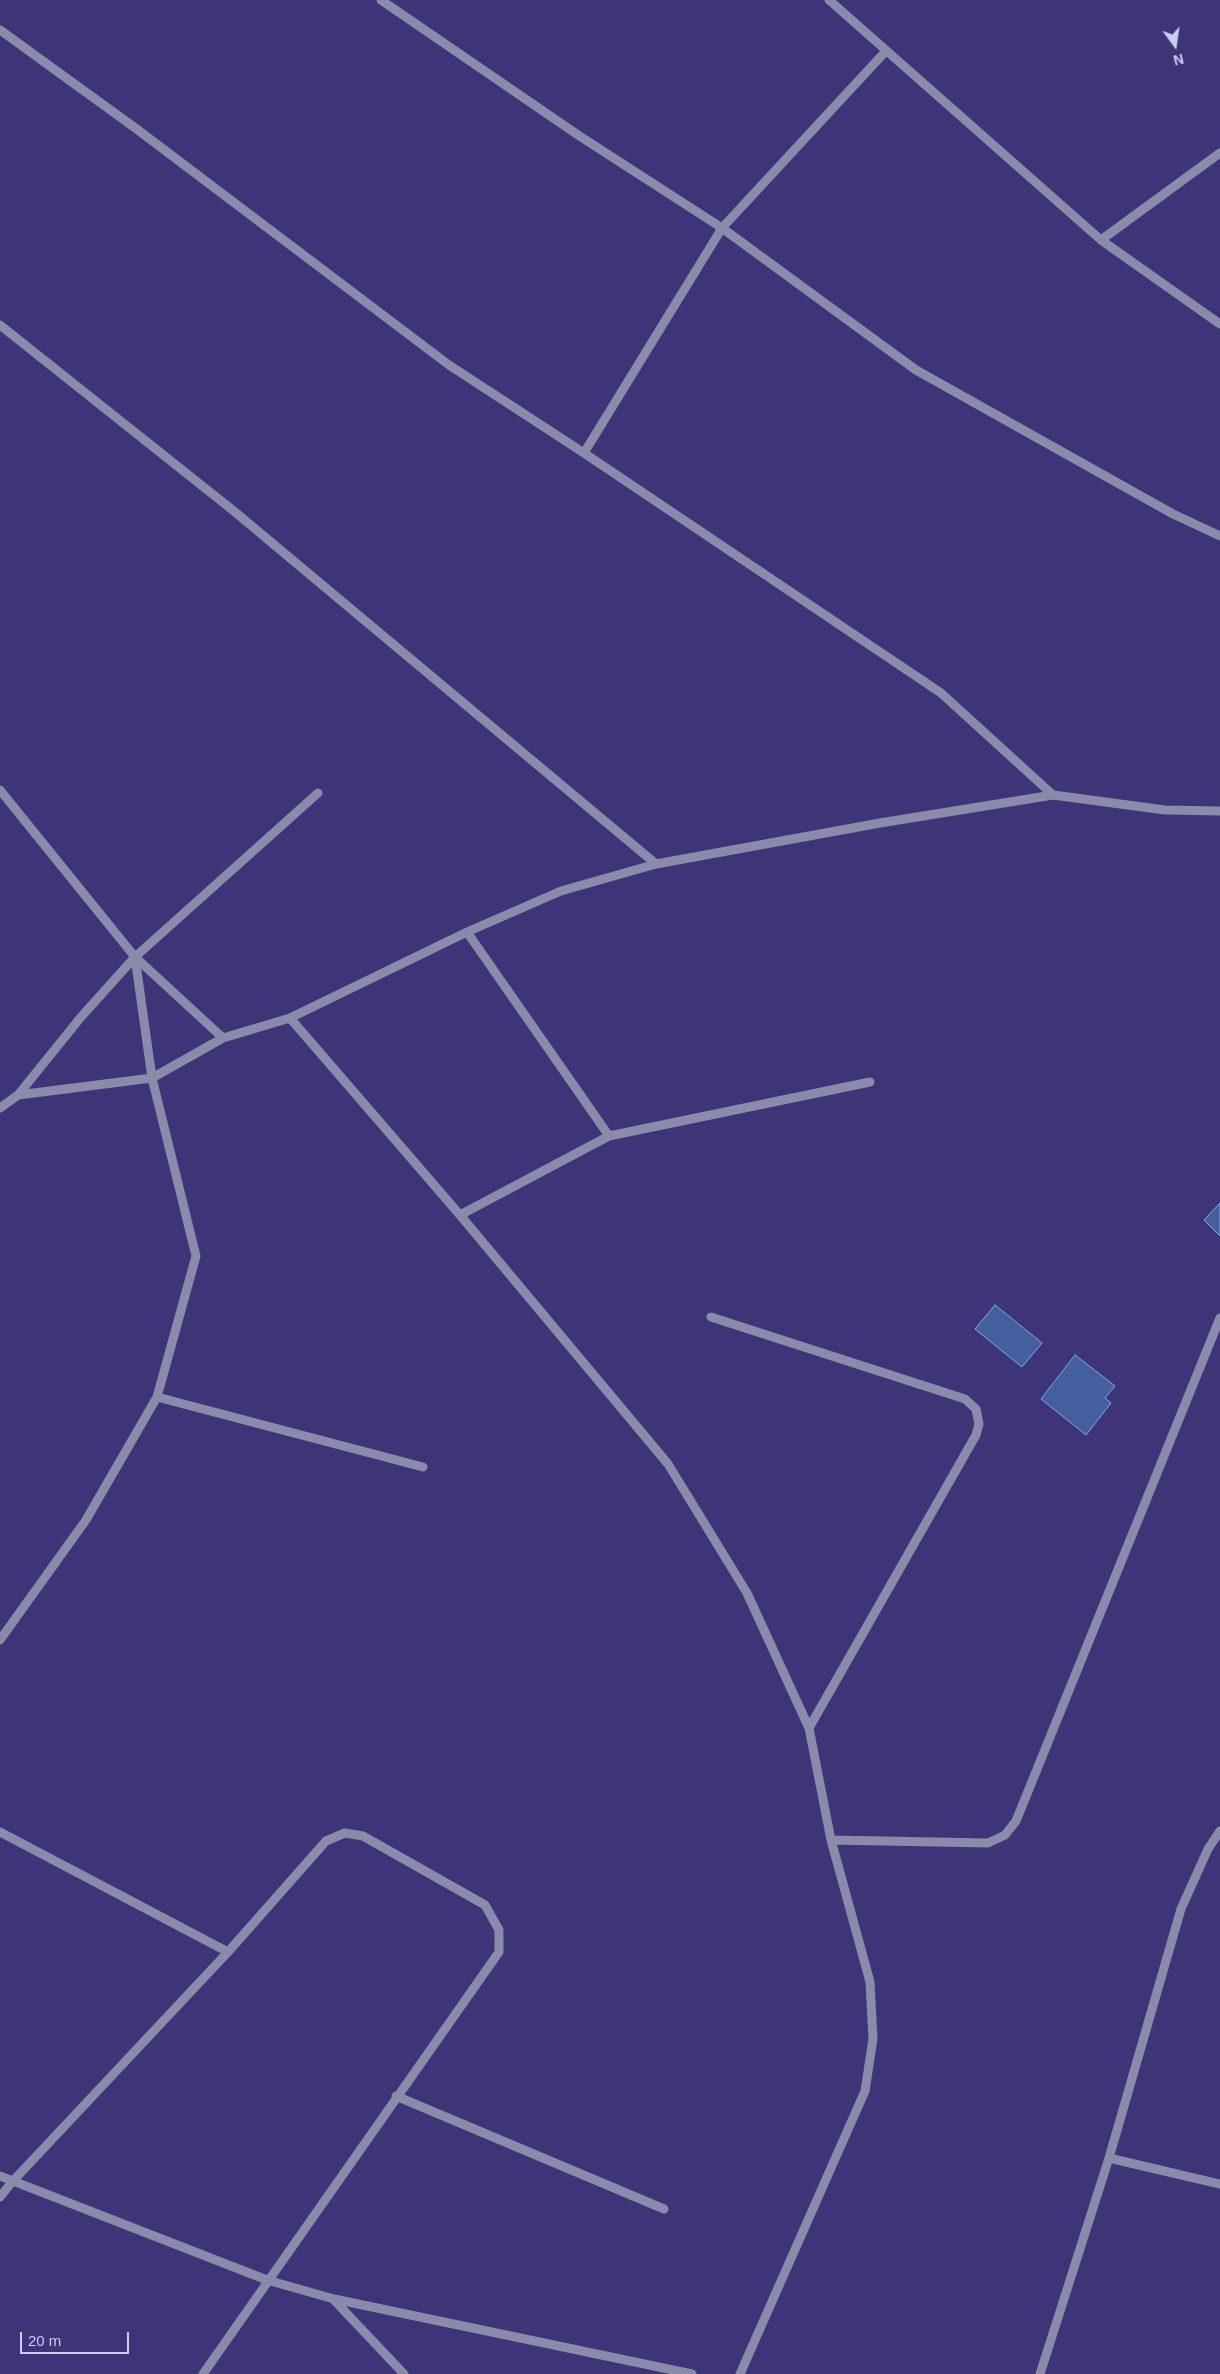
<!DOCTYPE html>
<html>
<head>
<meta charset="utf-8">
<style>
	body { margin:0 }
	#map { position:relative; width:1220px; height:2374px; overflow:hidden; background:#3d3578; font-family:Arial,sans-serif }
	canvas { display:block }
	.north { position:absolute; left:1150px; top:20px; width:50px; height:50px; -webkit-text-stroke:4px #3d3578; paint-order:stroke; rotate:166deg; font-size:14px; font-weight:700; line-height:20px; text-align:center; color:#cdcdf4 }
	.north::after { content:''; display:block; margin:auto; width:18px; height:22px; background:#cdcdf4; clip-path:polygon(50% 0,100% 100%,50% 72%,0 100%) }
	.scale { position:absolute; left:20px; top:2332px; width:109px; height:22px; box-sizing:border-box; border:2px solid #cdcdf4; border-top:0; padding-left:6px; font-size:15px; line-height:18px; white-space:nowrap; color:#cdcdf4; -webkit-text-stroke:4px #3d3578; paint-order:stroke }
</style>
</head>
<body>
<div id="map">
<canvas width="1220" height="2374"></canvas>
<div class="north">N</div>
<div class="scale">20 m</div>
</div>
<script>
const g = document.querySelector('canvas').getContext('2d');
g.lineJoin = 'round';
function paint(path, color) { g.fillStyle = color; g.fill(path, 'evenodd'); }
const poly = rows => new Path2D(rows.map(r => 'M' + r).join(''));
function trace(path, color, width, dash) { g.strokeStyle = color; g.lineWidth = width; g.lineCap = dash ? 'butt' : 'round'; g.setLineDash(dash || []); g.stroke(path); }
const building = poly([
	[1220,1203,1220,1236,1204,1220,1220,1203],
	[995,1305,1042,1343,1022,1367,975,1329,995,1305],
	[1075,1355,1115,1386,1105,1398,1111,1403,1086,1435,1041,1399,1075,1355]
]);
paint(building, '#445fa0');
trace(building, '#86a5ec', 1);
trace(poly([
	[381,0,578,135,722,228,916,370,1173,514,1220,536],
	[829,0,1101,240,1220,324],
	[0,30,138,130,449,365,584,453,941,693,1053,795],
	[1101,240,1220,153],
	[0,325,235,512,656,864],
	[584,453,722,228,885,52],
	[0,790,135,957,223,1038],
	[467,932,609,1136],
	[290,1018,460,1215,668,1464,747,1593,809,1728,831,1840,870,1982,873,2039,865,2091,740,2374],
	[18,1095,152,1078,223,1038,290,1018,467,932,561,891,656,864,880,823,1053,795,1165,810,1220,811],
	[0,1108,18,1095,81,1017,135,957,318,793],
	[460,1215,609,1136,870,1082],
	[711,1317,965,1399,976,1409,979,1424,976,1435,809,1728],
	[157,1397,423,1467],
	[0,1640,86,1520,157,1397,196,1256,152,1078,135,957],
	[0,1832,228,1952],
	[831,1840,988,1843,1005,1835,1016,1821,1220,1318],
	[396,2096,664,2209],
	[1109,2158,1220,2184],
	[0,2176,267,2280,334,2299,692,2374],
	[0,2197,12,2182,228,1952,326,1841,345,1833,363,1836,485,1905,499,1930,499,1952,203,2374],
	[334,2300,404,2374],
	[1040,2374,1109,2158,1181,1909,1208,1849,1220,1831]
]), '#8a8aab', 9);
</script>
</body>
</html>
